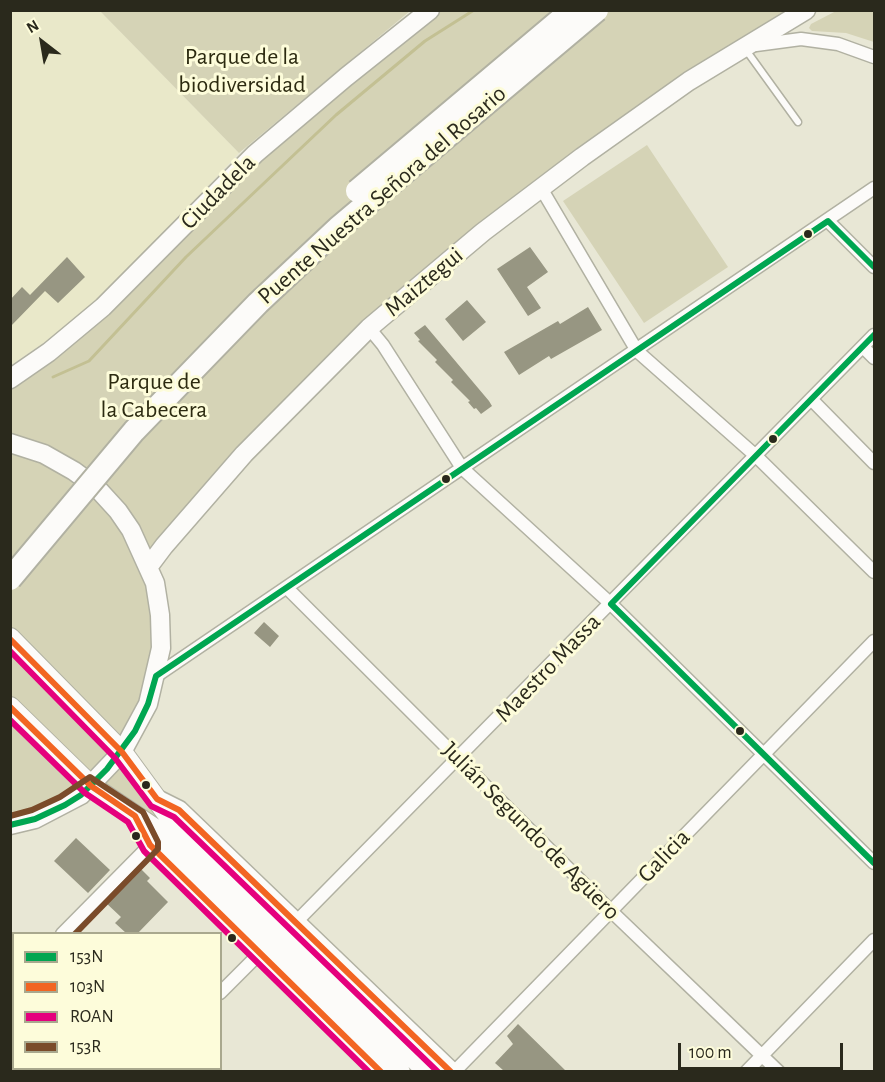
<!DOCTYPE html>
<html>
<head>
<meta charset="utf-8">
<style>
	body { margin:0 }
	#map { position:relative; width:885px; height:1082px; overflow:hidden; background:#e8e7d5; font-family:"Alegreya Sans",sans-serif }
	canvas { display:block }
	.frame { position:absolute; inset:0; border:12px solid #2a291c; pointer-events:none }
	.legend { position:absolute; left:12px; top:932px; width:210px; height:138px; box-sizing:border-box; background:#fdfcda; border:2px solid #a9a88e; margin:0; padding:8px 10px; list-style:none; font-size:18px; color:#2a291c }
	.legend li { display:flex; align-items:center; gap:12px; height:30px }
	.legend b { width:30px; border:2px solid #a9a88e }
	.north { position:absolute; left:12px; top:12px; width:60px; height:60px; -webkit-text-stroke:4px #fdfcda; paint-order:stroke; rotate:329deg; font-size:16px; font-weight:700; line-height:24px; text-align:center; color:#2a291c }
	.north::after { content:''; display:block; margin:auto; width:21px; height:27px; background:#2a291c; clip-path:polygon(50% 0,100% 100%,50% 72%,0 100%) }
	.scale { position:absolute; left:678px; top:1043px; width:165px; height:27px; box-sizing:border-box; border:3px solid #2a291c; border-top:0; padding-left:8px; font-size:18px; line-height:21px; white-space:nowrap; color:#2a291c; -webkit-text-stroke:4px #fdfcda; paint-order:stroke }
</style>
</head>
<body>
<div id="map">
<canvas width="885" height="1082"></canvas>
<div class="frame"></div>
<ul class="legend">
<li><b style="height:8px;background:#00a651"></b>153N</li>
<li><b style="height:8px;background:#f26522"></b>103N</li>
<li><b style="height:8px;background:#e5007d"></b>ROAN</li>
<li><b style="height:8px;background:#7a4b2a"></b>153R</li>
</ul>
<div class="north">N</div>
<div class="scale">100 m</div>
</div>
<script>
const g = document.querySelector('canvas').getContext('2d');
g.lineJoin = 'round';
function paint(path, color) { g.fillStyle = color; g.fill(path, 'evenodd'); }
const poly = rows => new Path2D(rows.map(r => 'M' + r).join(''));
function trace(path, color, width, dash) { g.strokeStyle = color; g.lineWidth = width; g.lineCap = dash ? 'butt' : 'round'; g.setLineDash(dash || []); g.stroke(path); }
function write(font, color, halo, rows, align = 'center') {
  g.font = font + ' "Alegreya Sans",sans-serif'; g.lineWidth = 6; g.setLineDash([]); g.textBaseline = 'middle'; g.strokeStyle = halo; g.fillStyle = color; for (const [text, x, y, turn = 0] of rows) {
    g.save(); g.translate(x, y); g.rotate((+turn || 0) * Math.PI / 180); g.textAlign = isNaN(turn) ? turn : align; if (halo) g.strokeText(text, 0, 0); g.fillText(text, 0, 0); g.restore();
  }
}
paint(poly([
	[11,11,100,11,239,153,166,231,70,325,11,365]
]), '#e9e8c9');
paint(poly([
	[838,10,874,11,874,42,846,33,812,31,809,28,811,24],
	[100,11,410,11,239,153],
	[430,11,806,11,743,47,369,328,149,566,161,648,122,753,452,1071,382,1071,135,816,91,786,11,825,11,707,91,785,122,752,11,638,11,379],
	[647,145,728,267,644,323,563,201],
	[10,652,106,747,107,754,90,772,11,699]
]), '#d5d3b6');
trace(poly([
	[53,377,89,361,186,257,336,115,425,41,474,10]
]), '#c3c093', 3);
paint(poly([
	[530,247,548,272,527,287,541,308,528,316,497,269],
	[67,257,85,277,58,303,45,291,10,327,10,300,22,287,30,295],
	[467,300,486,322,463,341,445,319],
	[588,307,602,330,551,359,549,356,519,375,504,352,558,321,560,324],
	[425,325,489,401,492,406,481,414,476,408,474,409,468,402,470,401,451,382,453,380,435,362,437,360,418,341,420,340,414,333],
	[264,622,279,636,270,647,254,633],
	[76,838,110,870,88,893,54,861],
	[139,867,150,878,147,881,168,902,138,933,126,933,115,923,121,917,105,902],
	[518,1024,566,1071,504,1071,495,1063,513,1044,507,1036]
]), '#979682');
const service = poly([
	[746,50,798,122]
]);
const minor = poly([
	[756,45,801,39,838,44,874,57],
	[541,188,637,351,756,456,874,572],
	[828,221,874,267],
	[369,328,383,345,462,468,611,604,874,863],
	[863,347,874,358],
	[811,399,874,463],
	[287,588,611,911,779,1072],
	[156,676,874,188],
	[296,922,874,335],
	[62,934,150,845],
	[10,950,14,953],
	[10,985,14,982],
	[220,993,261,952],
	[131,1068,134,1072],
	[144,1072,147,1068],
	[454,1072,874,641],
	[746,1072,874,940]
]);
const secondary = poly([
	[10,379,49,352,103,307,255,154,346,77,430,10],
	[10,443,44,454,74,471,97,488,118,511,131,530,155,583,160,615,161,648,148,704,122,752,81,795,35,819,10,825],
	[149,566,164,546,244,454,369,328,483,232,582,157,689,81,806,10],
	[157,799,179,810,452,1072],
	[135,816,150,845,382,1072]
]);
const primary = poly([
	[10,638,122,752,171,819,428,1072],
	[10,707,91,786,161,833,400,1072]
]);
trace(service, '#b1b1a2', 9);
trace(minor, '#b1b1a2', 15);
trace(secondary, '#b1b1a2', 21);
trace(primary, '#b1b1a2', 22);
trace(service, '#fcfbf9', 6);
trace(minor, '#fcfbf9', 12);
trace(secondary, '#fcfbf9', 18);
trace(primary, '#fcfbf9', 20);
const motorwayBridge = poly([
	[357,191,572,10],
	[10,579,134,431,258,303,338,228,597,10]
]);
trace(motorwayBridge, '#b1b1a2', 26, []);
trace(motorwayBridge, '#fcfbf9', 22);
trace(poly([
	[874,335,611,604,874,863],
	[10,825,35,819,65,805,81,795,107,769,135,731,148,704,156,676,828,221,874,267]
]), '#00a651', 6);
trace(poly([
	[10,639,122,752,157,799,179,810,451,1072],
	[10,707,91,786,135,816,150,845,381,1072]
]), '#f26522', 6);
trace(poly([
	[10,651,115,758,151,806,174,817,438,1072],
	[10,720,85,793,128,822,144,851,369,1072]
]), '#e5007d', 6);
trace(poly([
	[10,816,32,810,60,797,90,777,143,812,158,842,158,849,75,934]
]), '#7a4b2a', 6);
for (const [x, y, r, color] of [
	[808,234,5,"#2a291c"],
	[773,439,5,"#2a291c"],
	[446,479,5,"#2a291c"],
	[740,731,5,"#2a291c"],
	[146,785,5,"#2a291c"],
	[136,836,5,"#2a291c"],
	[232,938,5,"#2a291c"]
]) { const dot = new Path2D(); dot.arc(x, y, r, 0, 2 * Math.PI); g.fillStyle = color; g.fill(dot); trace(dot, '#fdfcda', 2); }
write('24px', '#2c2a10', '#fdfcda', [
	["Parque de la",242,57],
	["biodiversidad",242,85],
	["Parque de",154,382],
	["la Cabecera",154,410]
]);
write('24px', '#2a291c', '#fdfcda', [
	["Ciudadela",218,192,-45],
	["Puente Nuestra Señora del Rosario",382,195,-41],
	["Maiztegui",424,282,-40],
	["Maestro Massa",548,668,-46],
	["Julián Segundo de Agüero",531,831,45],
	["Galicia",664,856,-46]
]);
</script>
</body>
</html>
